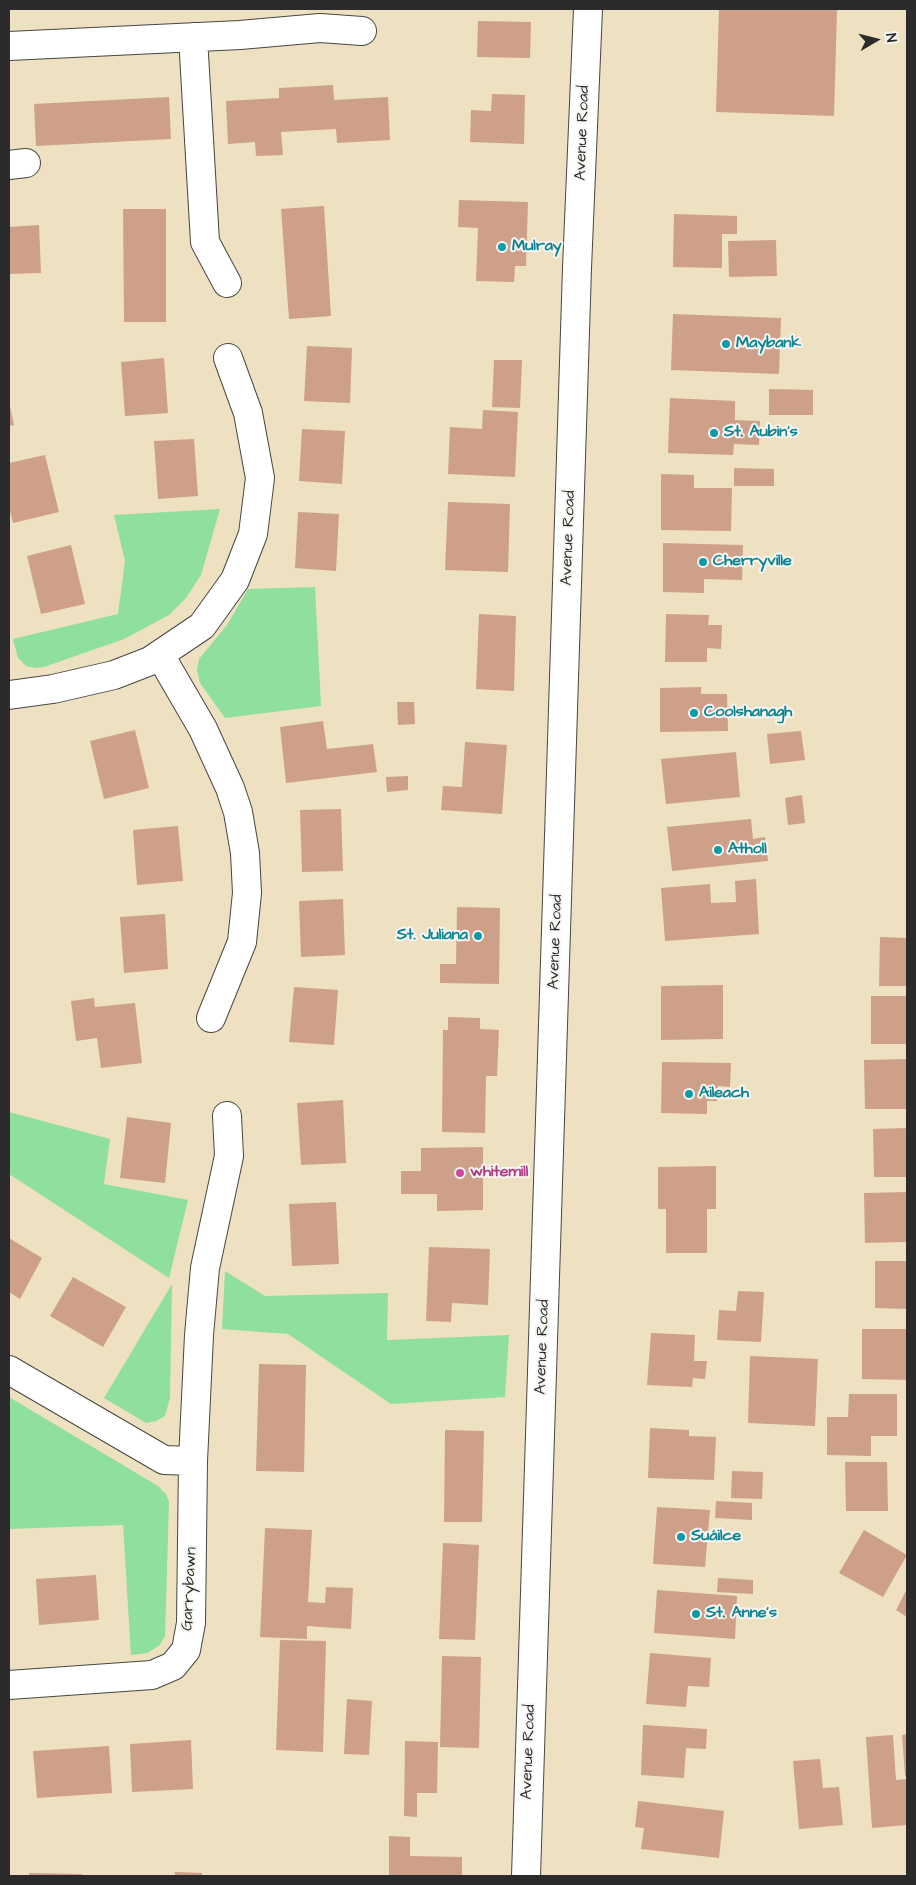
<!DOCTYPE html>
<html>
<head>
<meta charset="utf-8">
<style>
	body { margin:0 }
	#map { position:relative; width:916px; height:1885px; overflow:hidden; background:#ede1c1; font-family:"Architects Daughter",sans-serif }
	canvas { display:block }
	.frame { position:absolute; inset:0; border:10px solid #2b2b2b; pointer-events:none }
	.north { position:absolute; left:851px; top:15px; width:50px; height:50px; -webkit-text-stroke:4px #f6f6f2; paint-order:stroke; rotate:82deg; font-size:14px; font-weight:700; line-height:20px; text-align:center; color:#2b2b2b }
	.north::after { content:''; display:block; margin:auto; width:18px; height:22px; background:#2b2b2b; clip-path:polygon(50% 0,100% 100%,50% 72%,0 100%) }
</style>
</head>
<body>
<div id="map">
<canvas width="916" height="1885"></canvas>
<div class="frame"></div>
<div class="north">N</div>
</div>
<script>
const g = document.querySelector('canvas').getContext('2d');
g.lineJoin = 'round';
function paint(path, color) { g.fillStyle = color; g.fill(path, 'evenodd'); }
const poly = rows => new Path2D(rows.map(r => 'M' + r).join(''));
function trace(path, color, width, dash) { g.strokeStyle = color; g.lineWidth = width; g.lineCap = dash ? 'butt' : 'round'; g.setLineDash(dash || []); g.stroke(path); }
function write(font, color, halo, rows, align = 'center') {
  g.font = font + ' "Architects Daughter",sans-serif'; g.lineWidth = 4; g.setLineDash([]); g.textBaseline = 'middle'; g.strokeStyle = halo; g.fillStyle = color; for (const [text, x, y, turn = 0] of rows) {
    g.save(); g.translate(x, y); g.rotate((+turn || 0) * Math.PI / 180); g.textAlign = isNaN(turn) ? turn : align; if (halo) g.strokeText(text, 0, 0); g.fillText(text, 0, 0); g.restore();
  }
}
paint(poly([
	[220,509,201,575,186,598,169,615,124,639,44,667,35,668,26,666,18,658,13,639,118,614,125,561,114,515],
	[315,587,321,706,225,718,200,683,197,670,199,659,227,625,248,589],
	[9,1112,110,1139,104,1184,188,1200,169,1278,9,1174],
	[225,1271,265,1296,388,1293,387,1340,509,1335,505,1397,391,1404,288,1334,222,1329],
	[172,1284,170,1398,165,1416,156,1421,146,1423,104,1398],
	[9,1397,158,1486,166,1494,169,1502,165,1636,159,1646,147,1653,131,1655,123,1525,9,1529]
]), '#8fdf9e');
paint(poly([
	[719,9,837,9,834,116,716,112],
	[478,21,531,22,530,58,477,57],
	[333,85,334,100,388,97,390,140,337,143,336,129,281,132,283,155,256,156,255,142,228,144,226,101,279,98,279,88],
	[492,94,525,95,524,144,470,142,471,110,491,111],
	[169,97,171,139,36,146,34,104],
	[459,200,528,202,526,266,515,266,514,282,476,281,478,228,458,227],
	[324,206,331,316,289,319,281,209],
	[123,209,166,209,166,322,124,322],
	[674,214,737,216,737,234,722,234,722,268,673,267],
	[39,225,41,273,9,274,9,227],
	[776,240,777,276,729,277,728,241],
	[673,314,781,318,779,374,671,370],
	[307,346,352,348,350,403,304,401],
	[164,358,168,413,125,416,121,362],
	[494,360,522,360,520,408,492,407],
	[769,389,813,390,813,415,769,415],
	[670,398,735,401,735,420,760,421,759,445,734,444,733,455,668,453],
	[9,402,14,425,9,426],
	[483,410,518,412,515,477,448,474,450,427,482,429],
	[302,429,345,431,342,484,299,481],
	[194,439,198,496,158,499,154,441],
	[45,455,59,512,13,523,9,507,9,463],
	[734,468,774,469,774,486,734,486],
	[661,474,694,475,694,488,732,488,731,531,661,530],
	[448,502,510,504,508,572,445,570],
	[298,512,339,514,336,571,295,568],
	[663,543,743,545,742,580,704,579,704,593,663,592],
	[71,545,85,604,41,614,27,556],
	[479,614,516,616,514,691,476,689],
	[666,614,709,615,708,625,722,625,721,649,707,648,707,662,665,662],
	[701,687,701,694,727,694,728,731,660,732,660,688],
	[397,702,414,702,415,724,398,725],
	[323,721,327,749,373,744,377,772,286,783,280,727],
	[135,730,149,788,104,799,90,741],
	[801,731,805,760,770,764,767,734],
	[465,742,507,745,502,814,441,810,443,786,462,787],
	[736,752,740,797,666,804,661,759],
	[408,776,408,790,387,792,386,777],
	[802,795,805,823,788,825,785,798],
	[341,809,343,871,302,872,300,810],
	[751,819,753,839,765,837,768,861,672,871,667,827],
	[178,826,183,881,137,885,133,830],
	[756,879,759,934,665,941,661,888,710,884,711,903,736,902,735,881],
	[343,899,345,955,301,957,299,901],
	[457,907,500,908,499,984,440,983,440,964,456,964],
	[165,914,168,969,124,973,120,917],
	[880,937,907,938,907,986,879,986],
	[723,985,723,1039,661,1040,661,986],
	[294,987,338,990,334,1045,289,1042],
	[871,996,907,996,907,1044,871,1044],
	[94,998,95,1007,135,1003,142,1063,101,1068,97,1038,76,1041,71,1001],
	[448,1017,480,1018,480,1029,499,1030,497,1076,486,1076,485,1133,442,1132,443,1030,448,1030],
	[907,1059,907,1109,865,1109,864,1060],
	[662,1062,731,1063,730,1087,718,1086,717,1101,707,1101,707,1114,661,1113],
	[343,1100,346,1163,301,1165,297,1103],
	[127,1117,171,1123,165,1183,120,1178],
	[907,1128,907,1177,874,1177,873,1129],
	[483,1147,483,1210,437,1211,437,1194,401,1194,401,1171,421,1171,421,1148],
	[716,1166,716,1209,707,1209,707,1253,666,1253,666,1209,658,1209,658,1167],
	[907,1192,907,1242,865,1243,864,1193],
	[336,1202,339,1264,292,1266,289,1204],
	[9,1238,42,1258,20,1299,9,1292],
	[429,1247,490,1249,488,1305,452,1303,451,1322,426,1321],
	[875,1261,907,1261,907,1309,875,1308],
	[73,1277,126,1307,103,1347,50,1316],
	[738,1291,764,1292,761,1342,717,1340,719,1310,736,1311],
	[862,1329,907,1329,907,1380,862,1379],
	[651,1333,695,1335,694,1361,707,1361,705,1379,693,1378,692,1387,647,1385],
	[750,1356,818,1359,815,1426,748,1423],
	[259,1364,306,1365,304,1472,256,1471],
	[849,1394,897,1394,897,1436,871,1436,871,1456,827,1455,827,1417,848,1417],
	[650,1428,689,1430,689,1436,716,1437,714,1480,648,1478],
	[445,1430,484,1431,482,1522,444,1522],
	[845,1462,887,1462,888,1511,846,1511],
	[732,1471,763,1472,762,1499,731,1498],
	[716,1501,752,1503,752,1520,715,1518],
	[657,1507,710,1510,705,1567,653,1564],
	[265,1528,312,1530,308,1602,325,1603,326,1587,353,1588,351,1629,307,1626,307,1639,260,1637],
	[864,1530,907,1555,883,1597,839,1573],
	[443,1543,479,1545,475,1640,439,1639],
	[96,1575,99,1620,39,1625,36,1579],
	[718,1578,753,1580,753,1594,717,1592],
	[907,1589,907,1617,896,1610],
	[657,1590,737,1596,735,1639,654,1633],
	[280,1640,326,1641,323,1752,276,1750],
	[650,1653,711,1658,709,1687,688,1686,686,1707,646,1704],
	[442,1656,481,1657,479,1748,440,1747],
	[347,1699,372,1701,369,1755,344,1754],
	[643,1725,707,1729,706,1749,686,1748,684,1778,641,1775],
	[907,1734,907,1776,905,1776,902,1735],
	[893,1735,896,1780,907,1779,907,1825,872,1828,866,1737],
	[191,1740,193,1789,132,1792,130,1744],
	[405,1741,438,1742,437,1793,417,1793,417,1817,404,1816],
	[109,1746,112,1793,37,1798,33,1751],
	[820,1759,823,1788,839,1787,843,1825,799,1829,793,1761],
	[638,1801,724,1811,719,1858,641,1849,644,1828,635,1827],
	[389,1836,410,1837,410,1856,462,1857,462,1876,389,1876],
	[175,1872,202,1873,202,1876,175,1876],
	[29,1873,82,1874,82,1876,29,1876]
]), '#cea08a');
const minor = poly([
	[193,37,205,242,227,283],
	[9,46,240,35,320,28,362,31],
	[9,165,26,163],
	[160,655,203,729,230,788,238,812,245,853,247,893,242,942,211,1018],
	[9,695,53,689,114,675,150,661,202,626,235,580,253,534,260,478,248,413,228,358],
	[9,1370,164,1460,193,1461,199,1335,205,1268,229,1156,227,1116],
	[9,1685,152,1675,173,1666,186,1650,191,1623,193,1461]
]);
const tertiary = poly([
	[526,1876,577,268,588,9]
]);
trace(minor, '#484642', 30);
trace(tertiary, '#484642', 30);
trace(minor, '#fff', 28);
trace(tertiary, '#fff', 28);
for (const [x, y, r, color] of [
	[502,247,5,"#0f9aa8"],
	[726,344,5,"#0f9aa8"],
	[714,433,5,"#0f9aa8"],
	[703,562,5,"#0f9aa8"],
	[694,713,5,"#0f9aa8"],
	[718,850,5,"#0f9aa8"],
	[478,936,5,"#0f9aa8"],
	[689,1094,5,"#0f9aa8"],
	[460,1173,5,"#d1479c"],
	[681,1537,5,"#0f9aa8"],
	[696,1614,5,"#0f9aa8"]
]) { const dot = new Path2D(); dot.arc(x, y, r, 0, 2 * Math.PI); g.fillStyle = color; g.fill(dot); trace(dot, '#f6f6f2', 2); }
write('16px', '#2b2b2b', '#f6f6f2', [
	["Avenue Road",583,133,-88],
	["Avenue Road",569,538,-88],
	["Avenue Road",556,942,-88],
	["Avenue Road",543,1347,-88],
	["Garrybawn",190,1589,-87],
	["Avenue Road",529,1752,-88]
]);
write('bold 16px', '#0d838f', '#f6f6f2', [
	["Mulray",512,247],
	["Maybank",736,344],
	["St. Aubin's",724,433],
	["Cherryville",713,562],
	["Coolshanagh",704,713],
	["Atholl",728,850],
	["St. Juliana",468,936,"right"],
	["Aileach",699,1094],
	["Suáilce",691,1537],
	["St. Anne's",706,1614]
], 'left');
write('bold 16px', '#b23c85', '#f6f6f2', [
	["whitemill",470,1173]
], 'left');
</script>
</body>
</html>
